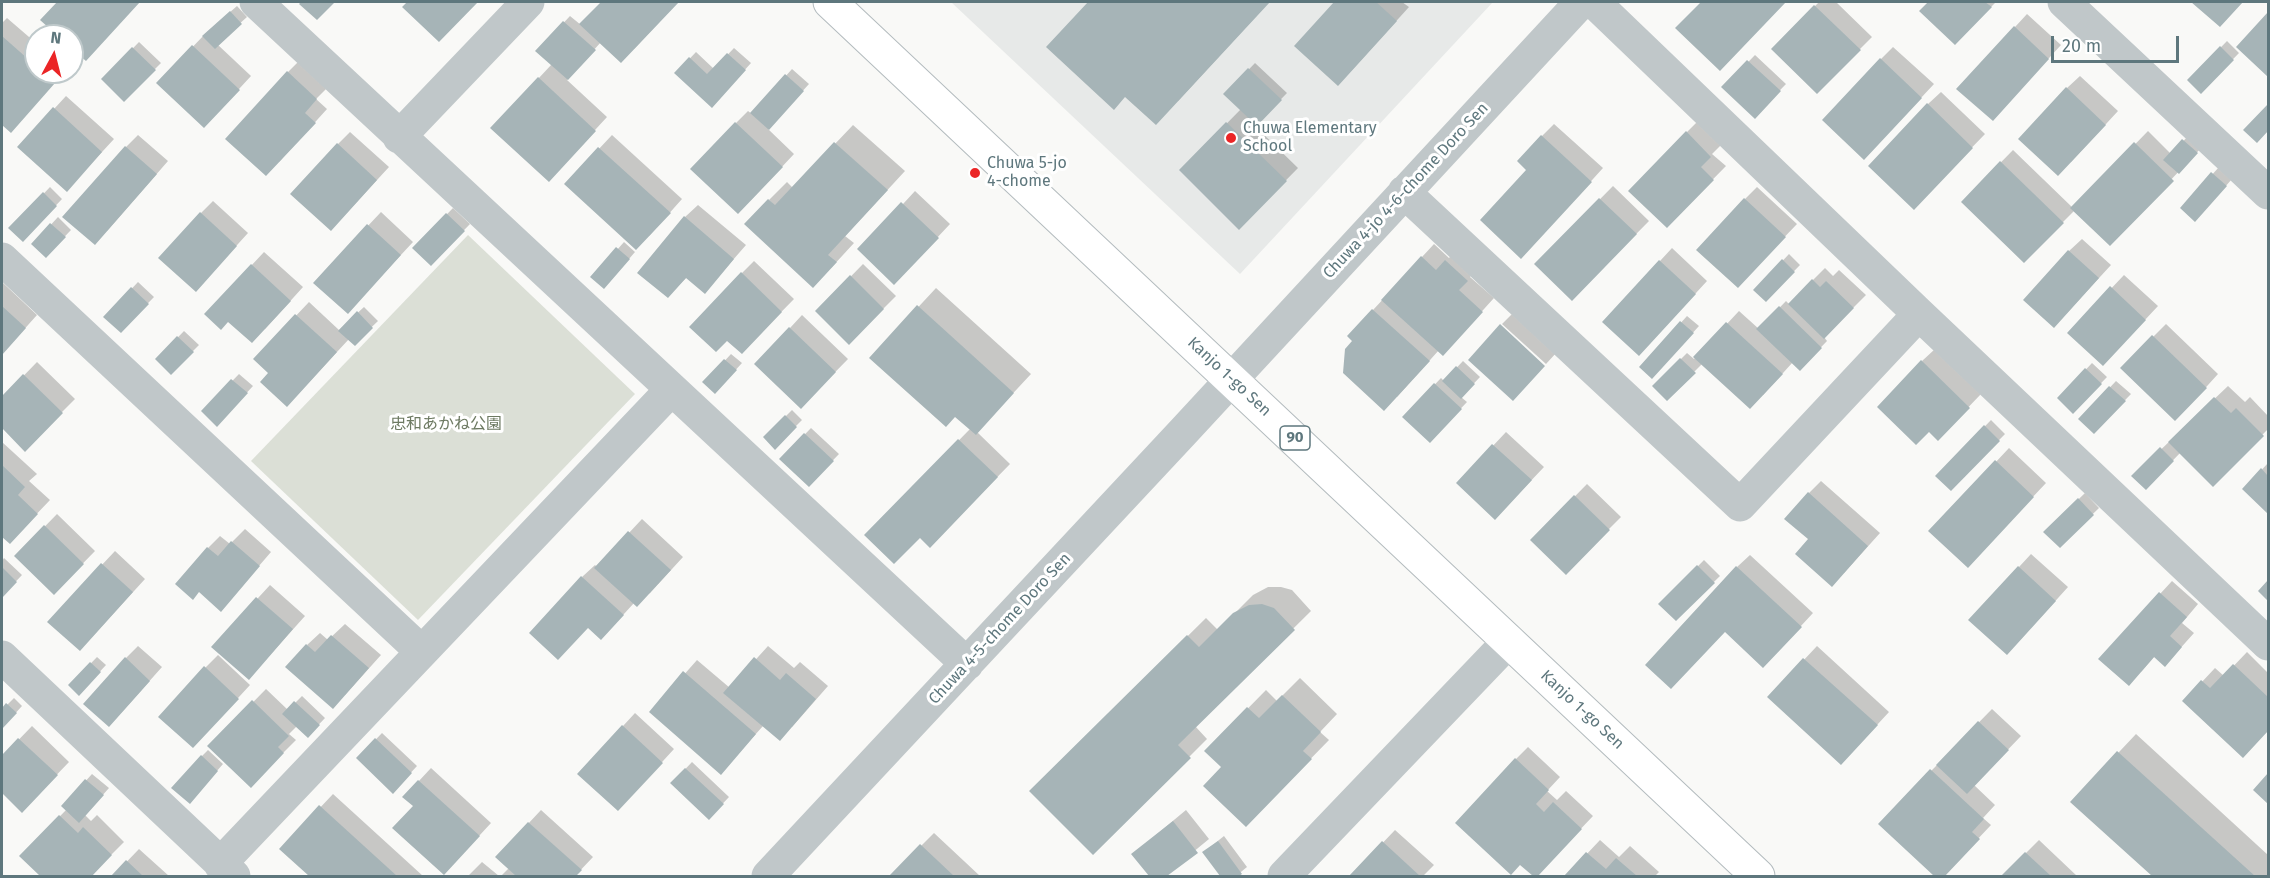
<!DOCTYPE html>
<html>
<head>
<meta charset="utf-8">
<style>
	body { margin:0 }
	#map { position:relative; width:2270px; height:878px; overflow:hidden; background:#f9f9f7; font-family:"Fira Sans",sans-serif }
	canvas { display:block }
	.frame { position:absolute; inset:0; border:3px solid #5e777d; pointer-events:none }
	.north { position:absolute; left:24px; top:24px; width:60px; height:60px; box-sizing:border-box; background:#fff; border:2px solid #bfc9cb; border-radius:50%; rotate:7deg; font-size:16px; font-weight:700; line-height:24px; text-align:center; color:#5e777d }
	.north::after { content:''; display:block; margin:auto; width:21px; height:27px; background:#eb2526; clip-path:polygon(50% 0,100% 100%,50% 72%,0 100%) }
	.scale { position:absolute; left:2051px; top:36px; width:128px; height:27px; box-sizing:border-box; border:3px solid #5e777d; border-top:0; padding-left:8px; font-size:18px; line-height:21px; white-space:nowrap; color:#5e777d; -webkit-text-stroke:4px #fff; paint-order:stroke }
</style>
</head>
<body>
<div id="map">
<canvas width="2270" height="878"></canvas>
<div class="frame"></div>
<div class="north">N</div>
<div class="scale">20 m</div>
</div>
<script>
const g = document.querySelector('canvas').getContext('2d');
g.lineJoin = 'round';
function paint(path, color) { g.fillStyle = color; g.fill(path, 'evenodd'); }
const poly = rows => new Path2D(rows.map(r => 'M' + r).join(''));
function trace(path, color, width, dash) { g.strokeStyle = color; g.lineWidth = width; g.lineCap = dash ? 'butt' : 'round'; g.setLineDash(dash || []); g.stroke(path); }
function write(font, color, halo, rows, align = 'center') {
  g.font = font + ' "Fira Sans","Noto Sans JP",sans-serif'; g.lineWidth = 6; g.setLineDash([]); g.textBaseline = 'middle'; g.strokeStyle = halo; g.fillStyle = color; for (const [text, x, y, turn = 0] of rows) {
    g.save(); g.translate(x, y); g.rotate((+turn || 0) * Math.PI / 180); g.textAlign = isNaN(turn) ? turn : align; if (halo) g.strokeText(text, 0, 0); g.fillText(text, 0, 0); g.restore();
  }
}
paint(poly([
	[951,2,1493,2,1240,274]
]), '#e7e9e8');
paint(poly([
	[468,235,635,394,418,620,251,461]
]), '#dbdfd6');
paint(poly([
	[59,2,139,2,98,46,72,47,72,36,60,36,42,20],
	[409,2,476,2,452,27,404,7],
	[603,2,678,2,634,49,601,42,567,80,607,117,561,167,492,128,552,64,537,51,570,16,581,25],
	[1090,2,1269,2,1178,101,1126,95,1048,47],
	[1336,2,1402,2,1409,7,1351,71,1296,46],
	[1703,2,1785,2,1732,56,1677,28],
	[1819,2,1836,2,1872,37,1817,92,1773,49],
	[1930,2,1996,2,1955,43,1921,11],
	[2193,2,2242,2,2220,25],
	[237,6,247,17,217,44,251,76,216,114,158,83,206,33],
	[2027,14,2061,45,2005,106,2015,27],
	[2268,15,2268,75,2238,47],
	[7,18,36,43,36,72,64,72,11,131,2,123,2,23],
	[2227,41,2239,53,2201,92,2189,80],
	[139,42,161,63,124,100,103,79],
	[1893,47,1934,84,1877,145,1881,59],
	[734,48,751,63,718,100,676,73,696,52,714,69],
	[1755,55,1786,84,1755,116,1724,87],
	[300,60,329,86,316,99,327,109,279,162,288,72],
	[1255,63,1287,93,1255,126,1298,168,1239,228,1181,170,1241,109,1225,94],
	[792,69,809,84,768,129,794,154,751,200,736,123,748,111,752,114],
	[2080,76,2118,111,2071,162,2067,88],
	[1941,92,1985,134,1926,195,1928,104],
	[66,96,114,139,79,177,54,109],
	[1699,120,1723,143,1712,154,1726,166,1667,226,1687,132],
	[1554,124,1603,168,1534,244,1528,169,1542,136],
	[853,125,905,171,845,236,854,243,831,268,769,200,787,182,793,188],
	[2148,131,2171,154,2190,134,2203,146,2110,244,2075,210,2024,261,1963,201,2013,150,2073,208],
	[350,132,389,167,343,217,338,144],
	[138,135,168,161,107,231,126,147],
	[612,135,682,199,649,236,566,184],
	[2219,167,2232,179,2201,214,2182,208],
	[1613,186,1649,221,1572,299,1536,264],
	[50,187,62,199,23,240,11,228],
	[1757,187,1797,224,1750,273,1745,199],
	[915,191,950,224,907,270,903,204],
	[213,201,248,233,208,277,201,213],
	[698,205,746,245,705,292,687,277,668,296,685,217],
	[453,208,470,224,431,264,414,248],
	[381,212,413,242,360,299,315,282],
	[58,217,71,230,46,256,33,244],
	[2082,239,2111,265,2066,314,2069,251],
	[624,242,635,252,610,281,593,277],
	[1434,244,1449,258,1458,248,1479,267,1470,277,1494,298,1455,341,1439,350,1397,397,1349,336],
	[1672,248,1707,281,1652,341,1660,261],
	[264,252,303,287,265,329,206,314],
	[1789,254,1800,265,1766,300,1755,290],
	[754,261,794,299,742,352,742,273],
	[863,264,896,296,849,343,817,311],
	[1825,268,1833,276,1839,270,1866,295,1824,337,1827,341,1800,369,1793,362,1763,395,1702,364,1667,399,1654,386,1687,353,1694,359,1739,311,1759,329,1786,301,1789,304],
	[2124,275,2158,306,2116,351,2069,333],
	[2,282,37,315,2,354],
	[138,282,154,297,121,331,105,317],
	[936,288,1031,374,977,432,1010,464,930,546,920,536,866,535,970,429,956,415,871,358],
	[309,302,339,330,364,307,378,321,354,344,349,339,300,392,270,373,255,359],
	[1513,313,1557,352,1546,364,1502,324],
	[802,315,848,359,801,407,790,328],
	[1687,316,1699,326,1658,371,1641,367],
	[2166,324,2218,374,2188,407,2122,368],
	[184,331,199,345,171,373,157,359],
	[1935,349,1981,394,1938,439,1922,361],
	[731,354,742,363,721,386,705,382],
	[1463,361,1480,377,1461,397,1467,402,1430,441,1404,417,1441,378,1444,381],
	[37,362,75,399,25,449,2,426,2,398],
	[2092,363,2107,377,2073,412,2059,398],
	[239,374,253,386,217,425,203,411],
	[2116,381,2131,394,2094,432,2080,419],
	[2228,386,2245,402,2250,397,2268,416,2268,429,2213,485,2181,452,2146,488,2133,476],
	[792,410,802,420,775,447,765,437],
	[1991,420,2005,434,1951,489,1937,476],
	[811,428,839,454,809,485,781,459],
	[1506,432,1544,467,1508,505,1458,483],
	[2,442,37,474,29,481,50,500,10,542,2,535],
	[2009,448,2046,483,1980,553,1931,531],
	[2268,463,2268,512,2244,489],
	[1821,481,1880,533,1844,573,1810,539,1809,493],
	[1587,484,1621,517,1566,572,1532,540],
	[2085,493,2099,508,2060,546,2045,532],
	[57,514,95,551,54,593,16,556],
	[642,519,683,557,650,593,634,603,613,626,582,577,595,565,597,567],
	[245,529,271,552,221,610,208,548,220,536,230,544],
	[115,551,145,579,92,637,49,621],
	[2031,554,2068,587,2020,640,2019,567],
	[1750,555,1813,613,1775,654,1737,567],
	[4,558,22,575,2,596,2,561],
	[1704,560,1720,576,1676,619,1661,604],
	[2172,581,2198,604,2182,623,2194,633,2177,652,2155,656,2141,672,2160,594],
	[270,585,305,616,261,665,213,647],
	[1268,587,1281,587,1292,590,1311,611,1195,726,1207,739,1093,853,1031,791,1206,618,1218,630,1253,595],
	[345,624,381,655,345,695,307,645,320,633,328,640],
	[138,646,162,667,121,713,126,658],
	[768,646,794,668,800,662,828,686,792,727,763,726,721,773,651,712,697,660,730,688],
	[1817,646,1889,712,1854,750,1769,697],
	[2247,652,2268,673,2268,730,2243,756,2184,701,2215,668,2224,676],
	[218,655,250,685,205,734,205,668],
	[97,657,106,665,79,694,70,685],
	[1300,678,1337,714,1320,732,1329,740,1246,825,1223,767,1206,751,1266,690,1277,701],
	[266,689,288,710,302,696,325,718,308,736,297,726,289,734,296,740,251,785,210,746],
	[14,698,22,706,2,728,2,710],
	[1992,709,2021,736,1974,785,1995,805,1983,818,1991,825,1943,876,1937,876,1880,823],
	[635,713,674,749,630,797,623,726],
	[32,726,69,762,22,811,2,791,2,757],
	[382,733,417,766,393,792,358,758],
	[2136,734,2268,855,2268,876,2154,876,2072,802],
	[1528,747,1560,777,1547,791,1557,800,1566,791,1593,816,1536,876,1520,863,1516,759],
	[208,750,223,764,196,795,202,756],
	[692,762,729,797,709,818,672,783],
	[431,768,491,823,456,861,415,806,404,797],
	[92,774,109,788,85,815,91,821,97,815,124,842,90,876,42,876,21,856,67,809,63,806],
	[333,794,423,876,311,876,281,849],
	[541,810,593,857,575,876,501,876,509,868,497,857],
	[1186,810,1209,839,1164,876,1151,876,1133,854],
	[1395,830,1434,865,1423,876,1351,876],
	[934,833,980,876,891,876],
	[1224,836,1247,867,1236,876,1222,876,1204,852],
	[1600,840,1619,857,1630,846,1659,872,1655,876,1566,876],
	[2039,840,2077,876,2003,876],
	[139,849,169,876,113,876],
	[482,862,499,876,468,876]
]), '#0003');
paint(poly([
	[57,2,140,2,86,61,72,49,72,36,58,36,40,20],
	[301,2,335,2,317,20,299,4],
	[407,2,478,2,439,42,402,7],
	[601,2,679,2,621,63,579,24],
	[1088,2,1270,2,1156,125,1125,97,1114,110,1046,47],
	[1334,2,1376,2,1397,21,1338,86,1294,46],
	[1701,2,1786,2,1720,71,1675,28],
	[1928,2,1985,2,1992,7,1955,45,1919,11],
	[2191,2,2243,2,2220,27],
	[1814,5,1861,50,1817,94,1771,49],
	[230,11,242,24,215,49,202,36],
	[2268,12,2268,77,2236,47],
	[563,21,596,50,568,80,535,51],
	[2014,26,2049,59,1993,121,1956,89],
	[2,36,36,66,36,72,43,72,55,83,11,133,2,125],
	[192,45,240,90,204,128,156,83],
	[2220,46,2234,60,2201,94,2187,80],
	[132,47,156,70,124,102,101,79],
	[727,53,746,70,712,108,674,73,689,57,707,74],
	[1880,58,1922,98,1864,160,1822,120],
	[1747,60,1781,91,1755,119,1721,87],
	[1248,68,1282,100,1257,126,1223,94],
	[287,71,317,99,305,113,316,123,266,176,225,139],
	[785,74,804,91,769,130,750,113],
	[538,77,596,131,549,182,490,128],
	[2066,87,2106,125,2058,176,2018,139],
	[1927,103,1973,148,1914,210,1868,166],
	[2268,104,2268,131,2257,143,2243,130],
	[53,107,102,152,67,192,17,147],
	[735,122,783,167,738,214,690,169],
	[1226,122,1287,181,1239,230,1179,170],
	[1686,131,1711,157,1701,167,1714,180,1667,228,1628,191],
	[1541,135,1592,182,1521,259,1480,220,1526,170,1517,161],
	[2182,139,2198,153,2179,174,2163,160],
	[834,142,888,190,828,255,837,262,813,288,744,224,768,199,775,205],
	[2134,142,2174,181,2110,246,2070,208],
	[337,143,377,180,331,231,290,194],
	[125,146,157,174,95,245,62,217],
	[598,147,671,213,636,250,564,184],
	[2000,161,2064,223,2024,263,1961,202],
	[2211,172,2227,186,2195,222,2180,208],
	[43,192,57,206,23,242,8,228],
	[1599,198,1637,234,1572,301,1534,264],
	[1744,198,1786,237,1738,288,1696,250],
	[901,202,939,238,894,285,857,249],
	[200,212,237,246,196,292,158,258],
	[446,213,465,231,431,266,412,248],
	[684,216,734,259,705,294,686,278,668,298,637,273],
	[50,223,66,237,46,258,31,244],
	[367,224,401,255,348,314,313,283],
	[616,247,630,259,604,289,590,277],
	[2068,250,2099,278,2054,328,2023,300],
	[1421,256,1436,270,1445,260,1468,281,1459,290,1483,312,1443,356,1381,300],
	[1782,259,1795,272,1766,302,1753,290],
	[1659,260,1696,294,1639,356,1602,322],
	[251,264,291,301,252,343,228,322,221,330,204,314],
	[741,272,782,312,742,354,727,341,716,352,689,327],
	[850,275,884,309,849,345,815,311],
	[1812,279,1820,287,1826,281,1854,308,1824,339,1788,304],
	[2110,286,2146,320,2103,366,2067,333],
	[131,287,149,304,121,333,103,317],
	[917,305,1014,393,976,435,955,417,946,427,869,358],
	[2,306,26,328,2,355],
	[1779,306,1822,348,1800,371,1756,329],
	[1372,309,1430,361,1384,411,1343,373,1345,349,1352,341,1347,336],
	[357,311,373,328,355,346,338,331],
	[295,314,337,352,287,407,260,382,268,373,253,359],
	[1680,321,1694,333,1652,379,1639,367],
	[1726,322,1783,374,1750,409,1693,357],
	[1500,324,1545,366,1513,401,1468,360],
	[789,327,836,372,801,409,754,364],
	[2152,335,2207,388,2175,421,2120,368],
	[177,336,194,352,171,375,155,359],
	[1680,358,1696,373,1667,401,1652,386],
	[724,359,737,370,715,394,702,382],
	[1921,360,1970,408,1938,441,1929,432,1916,445,1877,407],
	[1456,366,1475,384,1461,399,1442,381],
	[2085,368,2102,384,2073,414,2057,398],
	[23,374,63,413,25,452,2,428,2,396],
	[231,379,248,393,217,427,201,411],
	[1434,383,1462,409,1430,443,1402,417],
	[2109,386,2126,401,2094,434,2078,419],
	[2214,397,2231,413,2236,408,2264,436,2213,487,2168,442],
	[785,415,797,427,775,450,763,437],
	[1984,425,2000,441,1951,491,1935,476],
	[804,433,834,461,809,487,779,459],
	[958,439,998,477,930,548,920,538,894,564,864,535],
	[1492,444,1532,480,1495,520,1456,483],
	[2160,447,2174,461,2146,490,2131,476],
	[1995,460,2034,497,1968,568,1928,531],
	[2,465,25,487,18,495,38,514,10,544,2,537],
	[2261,468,2268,476,2268,514,2242,489],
	[1808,492,1868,546,1832,587,1795,554,1808,539,1784,519],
	[1574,495,1610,530,1566,575,1530,540],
	[2078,498,2094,515,2060,548,2043,532],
	[44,525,84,564,54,595,14,556],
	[628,531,671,570,637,607,594,568],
	[231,541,260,566,221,612,199,592,193,600,175,584,207,547,218,556],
	[101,563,133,592,80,651,47,622],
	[1697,565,1715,583,1676,621,1658,604],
	[1736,566,1802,627,1763,668,1725,632,1671,689,1645,665],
	[2018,566,2056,601,2007,655,1968,620],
	[2,567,17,582,2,598],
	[581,576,624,615,601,640,588,628,558,660,529,633],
	[2268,580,2268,601,2258,591],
	[2159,592,2187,617,2170,636,2182,647,2165,667,2154,657,2129,686,2098,659],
	[256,597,293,629,249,680,211,647],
	[1262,604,1274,608,1295,630,1178,745,1191,758,1093,855,1029,791,1187,635,1199,647,1233,613,1249,605],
	[331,635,369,668,333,709,285,667,306,644,315,652],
	[125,657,150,681,109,727,83,704],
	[754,657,780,680,786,673,816,699,780,741,723,693],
	[1803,658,1878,725,1841,765,1767,697],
	[90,662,101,672,79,696,68,685],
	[2233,664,2268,697,2268,731,2243,758,2182,701,2201,680,2210,688],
	[204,666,239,699,193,748,158,717],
	[683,671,756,734,721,775,649,712],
	[1282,695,1321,732,1303,751,1312,759,1246,827,1203,786,1221,767,1204,751,1247,707,1259,718],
	[252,700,289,736,278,747,284,753,251,788,207,746],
	[294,701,320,725,308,738,282,714],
	[6,703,17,713,2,729,2,708],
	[1978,721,2009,750,1967,794,1936,765],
	[622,725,663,763,618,811,577,774],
	[18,738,58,775,22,813,2,793,2,755],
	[375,738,412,773,393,794,356,758],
	[2117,751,2255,876,2152,876,2070,802],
	[201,755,218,771,190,804,171,788],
	[1515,758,1549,790,1536,804,1544,812,1553,802,1582,829,1538,876,1533,876,1520,865,1511,875,1455,823],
	[685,768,724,804,709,820,670,783],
	[1930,769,1984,819,1972,832,1980,839,1945,876,1934,876,1878,824],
	[2268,773,2268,804,2253,790],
	[85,779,104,795,79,823,61,806],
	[418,780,480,836,444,875,392,828,413,806,402,797],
	[319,805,397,876,309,876,279,849],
	[59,815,78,833,83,827,112,855,92,876,40,876,19,856],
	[1173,821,1198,853,1167,876,1149,876,1131,854],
	[528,822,582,870,576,876,516,876,495,857],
	[1218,841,1242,874,1239,876,1220,876,1202,852],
	[1382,841,1420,876,1349,876],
	[920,844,954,876,889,876],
	[1586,852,1606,869,1616,858,1637,876,1564,876],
	[2025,852,2051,876,2001,876],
	[126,860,143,876,111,876]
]), '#a6b4b7');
const primary = poly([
	[830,2,1758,876]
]);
trace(primary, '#b3bbbe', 35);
trace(poly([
	[256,2,967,664],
	[1594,2,1919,314,2268,644],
	[2064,2,2268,193],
	[399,137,528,2],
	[1404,192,1740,505,1919,314],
	[2,259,421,651],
	[2,657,234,876],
	[220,864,671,390],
	[768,876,1183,432,1581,2],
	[1284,876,1509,641]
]), '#c0c7c9', 33);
trace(primary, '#fff', 33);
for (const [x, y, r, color] of [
	[1231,138,6,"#eb2526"],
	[975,173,6,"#eb2526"]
]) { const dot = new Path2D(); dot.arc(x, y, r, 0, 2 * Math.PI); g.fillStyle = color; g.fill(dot); trace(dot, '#fff', 2); }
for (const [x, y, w] of [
	[1295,438,30]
]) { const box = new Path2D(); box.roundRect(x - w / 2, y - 12, w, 24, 4.5); g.fillStyle = '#fff'; g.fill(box); trace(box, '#5e777d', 1.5); }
write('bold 15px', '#5e777d', null, [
	["90",1295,438]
]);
write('16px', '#5e777d', '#fff', [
	["Chuwa Elementary",1243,129],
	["School",1243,147],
	["Chuwa 5-jo",987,164],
	["4-chome",987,182]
], 'left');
write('16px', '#5e777d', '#fff', [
	["Chuwa 4-jo 4-6-chome Doro Sen",1406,191,-47],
	["Kanjo 1-go Sen",1229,377,43],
	["Chuwa 4-5-chome Doro Sen",1000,629,-47],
	["Kanjo 1-go Sen",1582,710,43]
]);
write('16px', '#6d7a62', '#fff', [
	["忠和あかね公園",446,425]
]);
</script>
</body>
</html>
